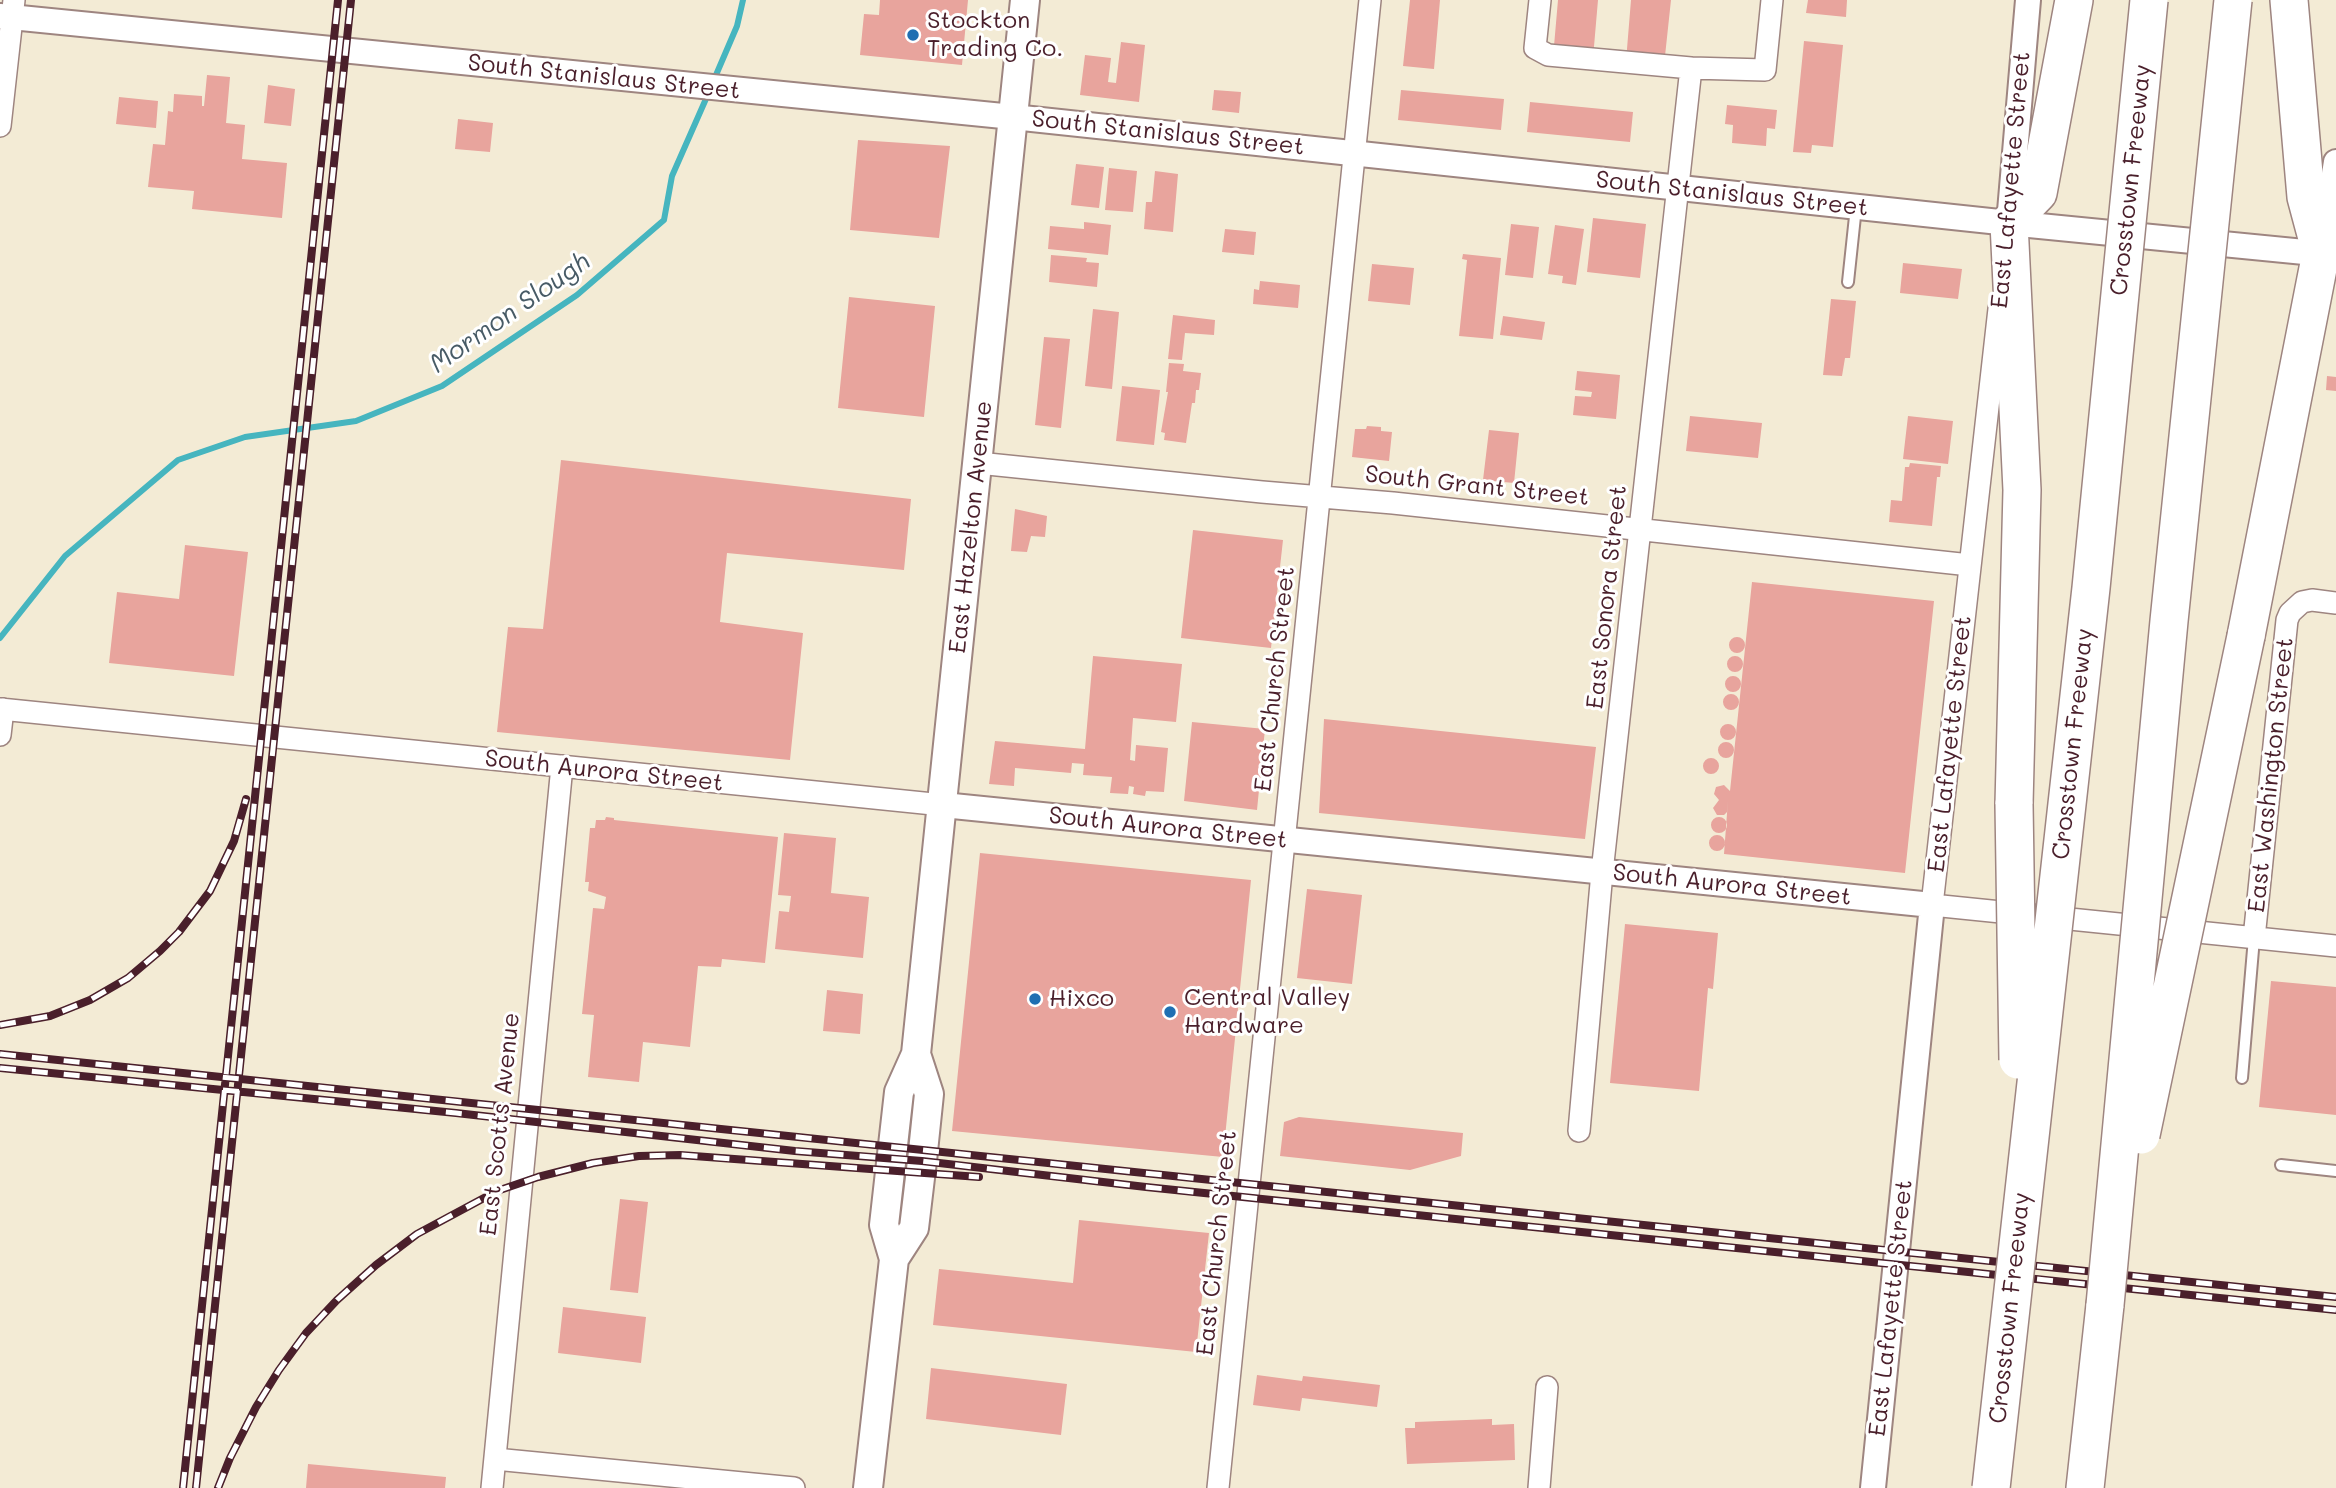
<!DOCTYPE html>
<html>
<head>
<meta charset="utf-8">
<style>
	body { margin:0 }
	canvas { display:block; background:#f3ebd5 }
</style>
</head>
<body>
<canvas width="2336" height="1488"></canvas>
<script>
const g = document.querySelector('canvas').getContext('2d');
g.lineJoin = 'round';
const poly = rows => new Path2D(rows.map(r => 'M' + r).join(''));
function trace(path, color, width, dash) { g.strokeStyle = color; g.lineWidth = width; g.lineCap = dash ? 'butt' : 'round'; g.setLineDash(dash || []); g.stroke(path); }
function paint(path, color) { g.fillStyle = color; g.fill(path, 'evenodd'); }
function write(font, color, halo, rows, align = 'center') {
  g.font = font + ' Mali,sans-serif'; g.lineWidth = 6; g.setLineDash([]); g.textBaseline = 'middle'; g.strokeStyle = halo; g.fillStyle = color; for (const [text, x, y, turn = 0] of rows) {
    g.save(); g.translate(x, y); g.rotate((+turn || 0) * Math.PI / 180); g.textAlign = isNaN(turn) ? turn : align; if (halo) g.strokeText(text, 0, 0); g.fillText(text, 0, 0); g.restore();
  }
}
trace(poly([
	[713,82,737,26,743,0],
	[0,638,65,556,178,460,245,437,356,421,442,386,577,295,664,220,672,176,709,92]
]), '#46b5bf', 6);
paint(poly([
	[880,0,968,0,962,65,860,55,864,14,879,15],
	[1410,0,1440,0,1434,69,1403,66],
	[1558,0,1598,0,1593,58,1554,46],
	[1631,0,1671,0,1665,56,1626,61],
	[1808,0,1847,0,1846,17,1806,13],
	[1804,41,1843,45,1833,147,1812,145,1811,153,1793,152],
	[1121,42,1145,45,1139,102,1080,95,1085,55,1111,58,1108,82,1116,83],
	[207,75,230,77,226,123,245,125,242,159,287,163,282,218,192,209,194,191,148,187,153,144,165,145,168,111,173,112,174,94,202,96,202,106,204,106],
	[268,85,295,89,291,126,264,123],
	[1214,90,1241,92,1239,113,1212,110],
	[1401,90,1504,99,1501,130,1398,120],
	[119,97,158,101,156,128,116,124],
	[1530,102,1633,112,1630,142,1527,132],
	[1727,105,1777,110,1775,129,1767,128,1766,146,1732,143,1733,125,1725,124],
	[458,119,493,123,490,152,455,149],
	[858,140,950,146,939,238,850,230],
	[1076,164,1104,167,1099,208,1071,205],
	[1109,168,1137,171,1133,212,1105,210],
	[1155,171,1178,174,1173,232,1144,229,1146,202,1152,202],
	[1593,218,1646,224,1640,278,1587,272],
	[1084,222,1111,225,1108,255,1048,249,1050,226,1084,229],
	[1511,224,1539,227,1533,278,1505,275],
	[1555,225,1584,229,1576,285,1562,283,1563,276,1548,274],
	[1225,229,1256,232,1254,255,1222,252],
	[1463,254,1501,258,1493,339,1459,336,1467,260,1462,259],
	[1051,255,1087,258,1086,262,1099,263,1097,287,1049,282],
	[1903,263,1962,269,1958,299,1900,293],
	[1372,264,1414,268,1410,305,1368,301],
	[1260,281,1300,285,1298,308,1253,304,1254,289,1259,290],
	[849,297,935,306,924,417,838,408],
	[1831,299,1856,301,1850,358,1845,358,1842,376,1823,375],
	[1093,309,1119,312,1112,389,1085,386],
	[1173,315,1215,320,1214,335,1185,333,1182,360,1168,359],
	[1503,316,1545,322,1542,340,1500,335],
	[1044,337,1070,339,1061,428,1035,425],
	[1169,363,1184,364,1183,371,1201,373,1199,390,1196,390,1195,403,1192,403,1186,443,1164,440,1165,433,1161,432,1168,392,1166,392],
	[1577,371,1620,375,1616,419,1573,415,1575,396,1591,397,1592,392,1575,390],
	[2327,376,2336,377,2336,391,2326,390],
	[1122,386,1160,390,1154,445,1116,441],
	[1690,416,1762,423,1758,458,1686,451],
	[1908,416,1953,421,1948,464,1903,459],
	[1367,426,1381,427,1381,431,1392,432,1389,461,1352,457,1355,429,1366,429],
	[1489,430,1519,433,1514,483,1483,480],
	[561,460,911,499,904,570,727,553,720,622,803,633,790,760,497,732,508,627,543,629],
	[1910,463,1941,466,1940,477,1937,477,1932,526,1889,522,1891,500,1902,501,1905,467,1909,467],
	[1015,509,1047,516,1045,537,1031,536,1027,552,1011,551],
	[1193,530,1283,540,1271,648,1181,638],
	[185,545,248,552,234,676,109,663,117,592,179,599],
	[1752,582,1934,601,1905,873,1724,854,1728,800,1727,812,1724,815,1717,815,1713,808,1719,800,1714,794,1716,787,1724,785,1730,791],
	'1729 645a8 8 0 1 1 16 0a8 8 0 1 1-16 0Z',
	[1093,656,1182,664,1176,722,1133,718,1130,760,1135,761,1136,745,1168,748,1164,792,1146,791,1145,796,1133,794,1134,787,1129,786,1128,794,1110,793,1112,777,1083,775,1084,764,1072,763,1071,773,1015,768,1014,786,989,784,995,741,1085,749],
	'1727 664a8 8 0 1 1 16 0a8 8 0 1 1-16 0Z',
	'1725 684a8 8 0 1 1 16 0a8 8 0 1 1-16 0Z',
	'1723 702a8 8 0 1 1 16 0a8 8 0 1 1-16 0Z',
	[1324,719,1596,747,1585,839,1319,813],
	[1192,722,1265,729,1257,810,1184,801],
	'1720 732a8 8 0 1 1 16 0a8 8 0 1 1-16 0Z',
	'1718 750a8 8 0 1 1 16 0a8 8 0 1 1-16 0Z',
	'1703 766a8 8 0 1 1 16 0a8 8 0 1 1-16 0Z',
	[606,817,614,818,614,820,778,837,765,963,722,959,721,967,698,966,690,1047,643,1042,639,1082,588,1077,594,1015,582,1014,593,908,604,909,606,897,588,891,589,882,585,882,590,828,595,828,596,820,605,820],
	'1711 825a8 8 0 1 1 16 0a8 8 0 1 1-16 0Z',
	[784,833,836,838,831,893,869,897,863,958,775,949,779,911,789,912,791,896,778,895],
	'1709 843a8 8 0 1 1 16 0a8 8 0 1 1-16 0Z',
	[980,853,1251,880,1223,1157,952,1131],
	[1307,889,1362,895,1352,984,1297,978],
	[1625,924,1718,933,1713,989,1708,988,1699,1091,1610,1083],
	[2271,981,2336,987,2336,1115,2259,1107],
	[827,990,863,994,860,1034,823,1031],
	[1299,1117,1463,1133,1461,1156,1410,1170,1280,1156,1284,1122],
	[620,1199,648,1202,638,1293,610,1290],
	[1079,1220,1209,1233,1196,1352,933,1325,939,1269,1073,1283],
	[563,1307,646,1317,641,1363,558,1353],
	[931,1368,1067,1384,1061,1435,926,1419],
	[1257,1375,1302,1381,1303,1376,1380,1385,1377,1407,1302,1398,1300,1411,1253,1405],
	[1492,1419,1492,1425,1514,1424,1515,1460,1407,1464,1405,1428,1415,1428,1415,1422],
	[308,1464,446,1477,445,1488,306,1488]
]), '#e8a49d');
const service = poly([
	[1848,282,1856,207],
	[2242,1078,2254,938],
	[2281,1165,2336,1171]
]);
const minor = poly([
	[1540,0,1535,48,1548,55,1691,68,1765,70,1772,0],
	[0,126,14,0],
	[1999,309,1932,905,2336,946],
	[978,463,1262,492,1393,503,1970,565],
	[0,709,943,805],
	[0,735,3,709],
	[2254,938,2287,620,2290,613,2302,602,2312,600,2336,603],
	[1579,1131,1602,872,1691,68],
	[495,1459,794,1488],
	[492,1488,562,766],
	[1218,1488,1370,0],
	[1539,1488,1547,1387]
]);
const tertiary = poly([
	[0,16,1013,117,2009,223,2335,255],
	[2009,223,2028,0],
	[2323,242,2336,162],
	[943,805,1932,905,1873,1488]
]);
const secondary = poly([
	[894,1259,914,1228,922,1161,929,1094,916,1054],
	[868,1488,894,1259,884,1225,899,1092,916,1054,1025,0]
]);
const motorway = poly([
	[2246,636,2321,253,2306,197,2289,0],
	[2014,804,2022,490,2009,223,2038,193,2074,0],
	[2085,1488,2105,1305]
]);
trace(service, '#9e8580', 14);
trace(minor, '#9e8580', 24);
trace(tertiary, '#9e8580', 28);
trace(secondary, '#9e8580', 32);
trace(motorway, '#9e8580', 40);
trace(service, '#fff', 10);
trace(minor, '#fff', 21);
trace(tertiary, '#fff', 24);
trace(secondary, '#fff', 28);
trace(motorway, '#fff', 37);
const rail = poly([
	[0,1025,50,1016,90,1000,128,978,160,951,179,932,210,891,234,841,246,799],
	[0,1054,2336,1297],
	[0,1068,456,1113,795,1151,922,1161,1146,1187,2336,1310],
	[183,1488,338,0],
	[196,1488,351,0],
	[218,1488,230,1458,256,1407,279,1370,306,1333,337,1300,376,1265,417,1234,497,1191,538,1177,593,1163,639,1156,680,1155,979,1177]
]);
trace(rail, '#4a1f2b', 8);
trace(rail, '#fff', 5, [16]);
const motorwayBridge = poly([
	[2014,804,2018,1060],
	[2141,1135,2246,636],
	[2105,1305,2169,621,2233,0],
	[1991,1488,2091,588,2149,0]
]);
trace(motorwayBridge, '#9e8580', 40, []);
trace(motorwayBridge, '#fff', 37);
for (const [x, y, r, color] of [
	[913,35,7,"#1f6fb2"],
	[1035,999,7,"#1f6fb2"],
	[1170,1012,7,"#1f6fb2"]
]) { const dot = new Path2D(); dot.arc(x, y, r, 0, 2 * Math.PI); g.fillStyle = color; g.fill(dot); trace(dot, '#fff', 2.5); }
write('24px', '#4a1f2b', '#fff', [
	["Stockton",927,21],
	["Trading Co.",927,49],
	["Central Valley",1184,998],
	["Hardware",1184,1026],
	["Hixco",1049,999]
], 'left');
write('24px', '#4a1f2b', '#fff', [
	["South Stanislaus Street",604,77,6],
	["South Stanislaus Street",1168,133,6],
	["East Lafayette Street",2011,180,-85],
	["Crosstown Freeway",2131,180,-84],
	["South Stanislaus Street",1732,194,6],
	["South Grant Street",1477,486,6],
	["East Hazelton Avenue",971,527,-84],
	["East Sonora Street",1607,597,-84],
	["East Church Street",1275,679,-84],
	["East Lafayette Street",1950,744,-84],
	["Crosstown Freeway",2073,744,-84],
	["South Aurora Street",604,771,6],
	["East Washington Street",2271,775,-84],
	["South Aurora Street",1168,828,6],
	["South Aurora Street",1732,885,6],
	["East Scotts Avenue",500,1124,-84],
	["East Church Street",1217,1243,-84],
	["East Lafayette Street",1891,1308,-84],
	["Crosstown Freeway",2010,1308,-84]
]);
write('italic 26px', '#485b66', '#fff', [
	["Mormon Slough",510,313,-35]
]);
</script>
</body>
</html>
